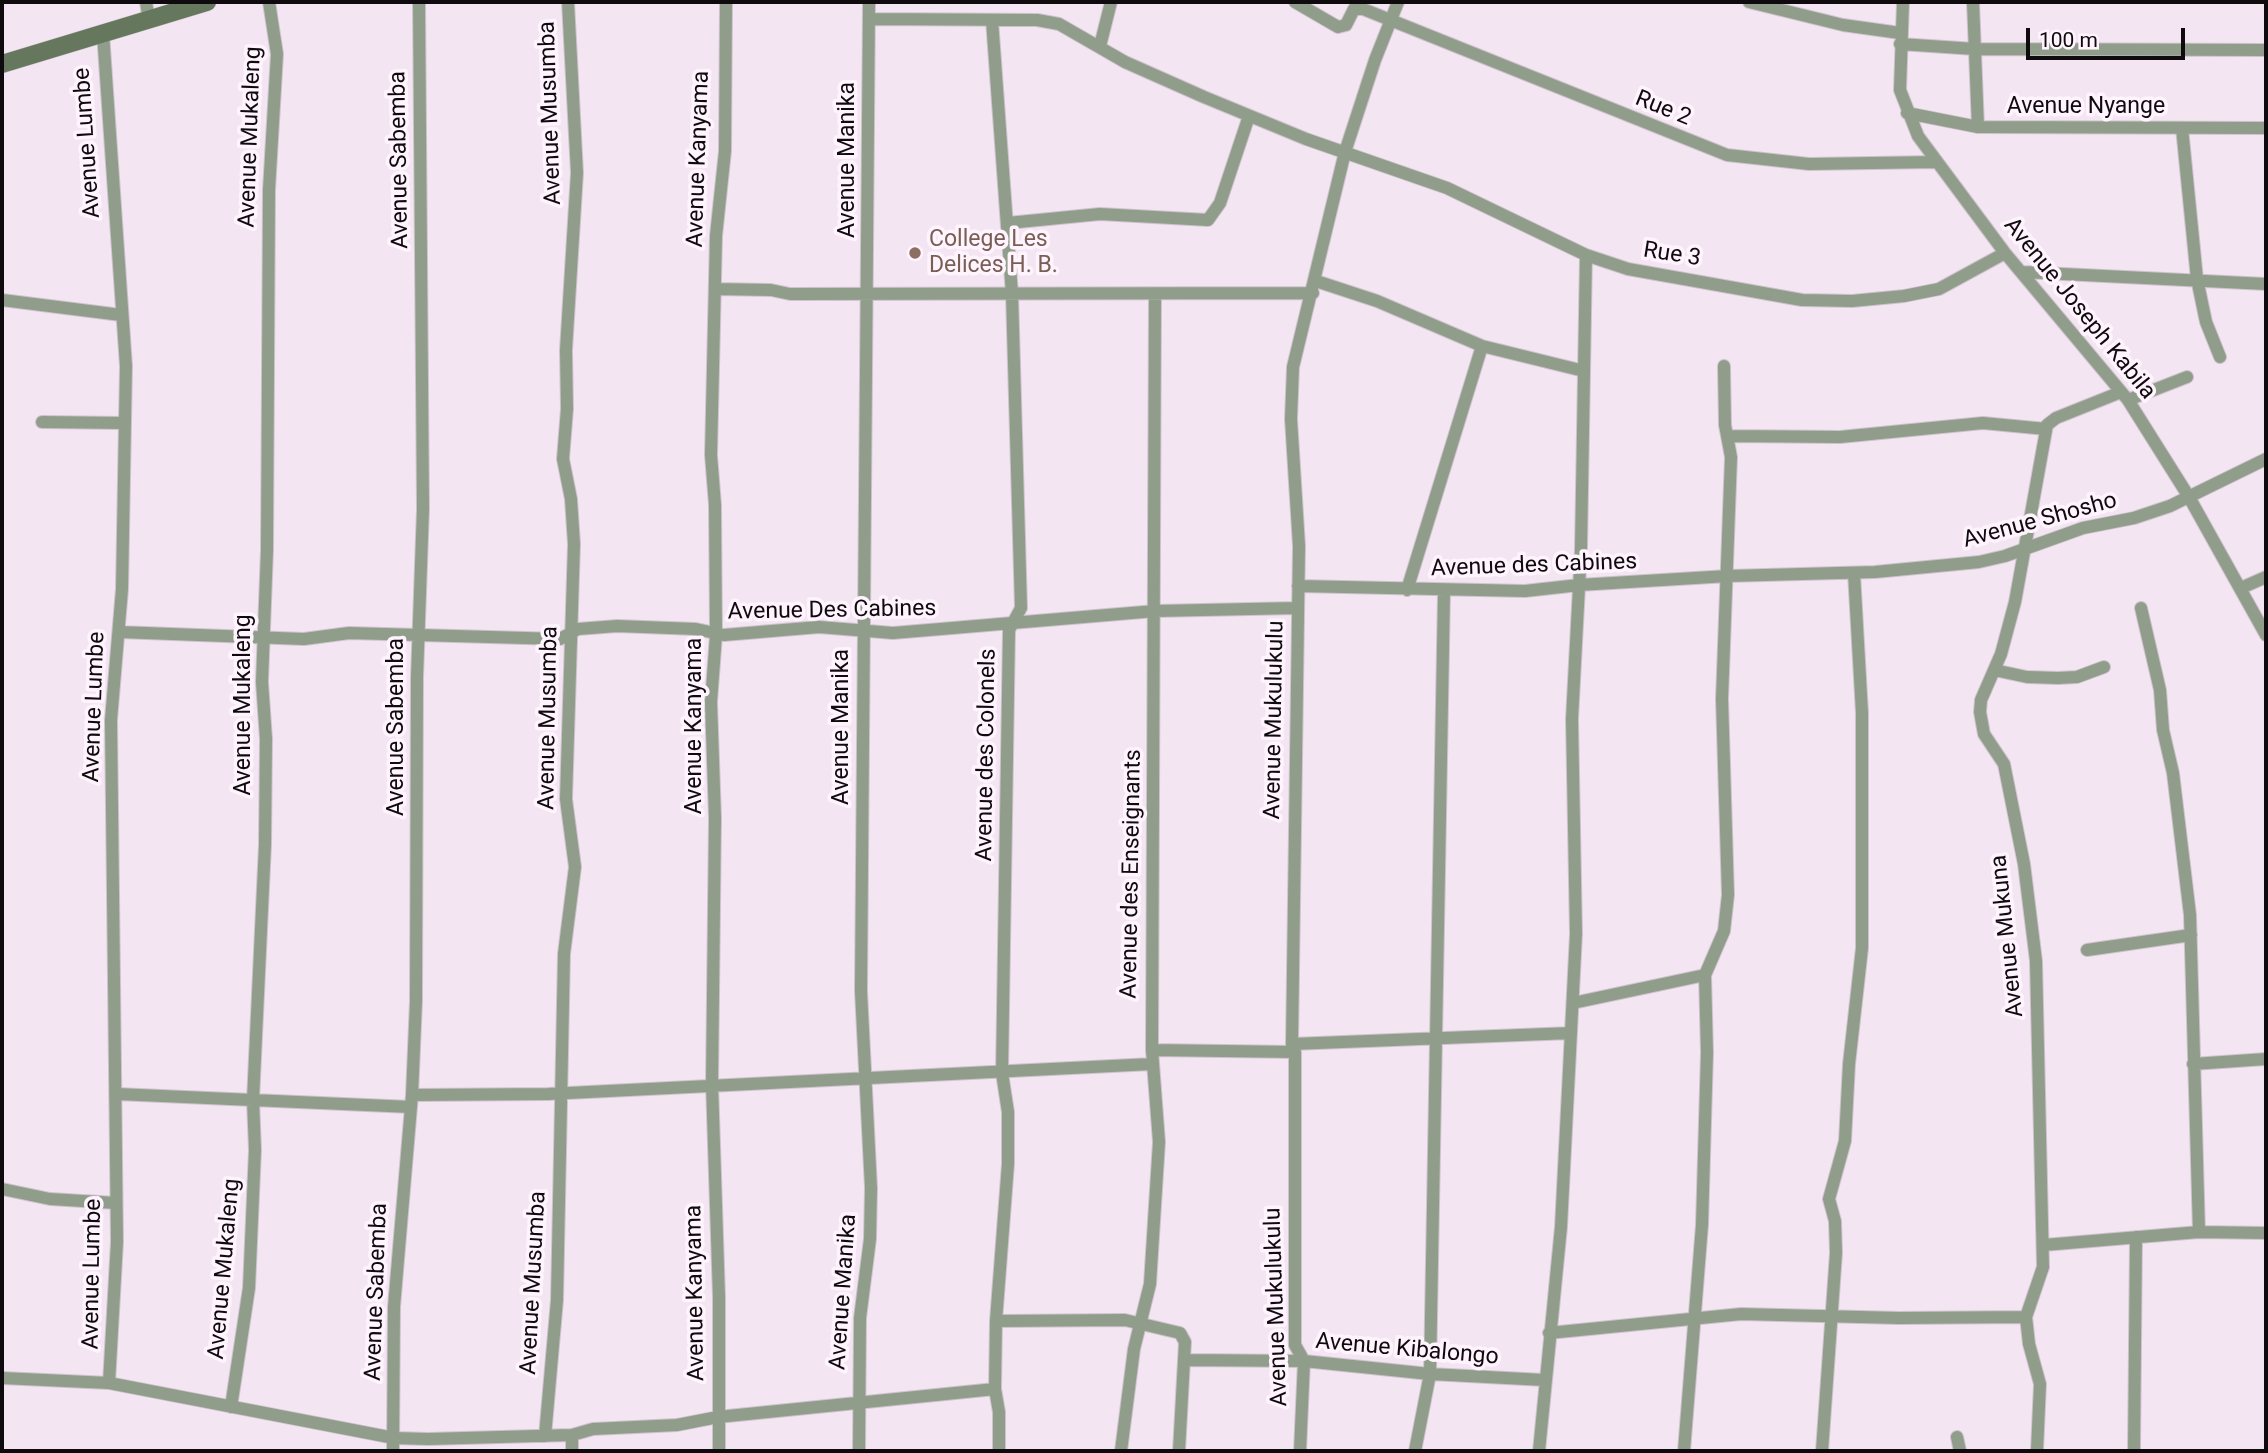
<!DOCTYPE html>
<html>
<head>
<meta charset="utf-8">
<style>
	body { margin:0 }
	#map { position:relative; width:2268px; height:1453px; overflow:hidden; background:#f3e6f2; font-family:Roboto,sans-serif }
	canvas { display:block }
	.frame { position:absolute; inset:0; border:4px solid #0e0a0d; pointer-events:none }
	.scale { position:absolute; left:2026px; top:28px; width:159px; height:32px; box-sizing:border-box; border:4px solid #0e0a0d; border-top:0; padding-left:9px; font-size:21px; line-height:24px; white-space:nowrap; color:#0e0a0d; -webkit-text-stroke:5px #fff4fe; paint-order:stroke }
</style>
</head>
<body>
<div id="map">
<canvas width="2268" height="1453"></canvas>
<div class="frame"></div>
<div class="scale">100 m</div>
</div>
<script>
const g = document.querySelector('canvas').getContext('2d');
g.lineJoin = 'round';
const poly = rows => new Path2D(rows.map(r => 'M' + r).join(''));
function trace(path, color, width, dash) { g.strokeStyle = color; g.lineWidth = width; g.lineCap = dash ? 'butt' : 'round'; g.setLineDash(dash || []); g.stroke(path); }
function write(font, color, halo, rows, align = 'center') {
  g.font = font + ' Roboto,sans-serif'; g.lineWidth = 7; g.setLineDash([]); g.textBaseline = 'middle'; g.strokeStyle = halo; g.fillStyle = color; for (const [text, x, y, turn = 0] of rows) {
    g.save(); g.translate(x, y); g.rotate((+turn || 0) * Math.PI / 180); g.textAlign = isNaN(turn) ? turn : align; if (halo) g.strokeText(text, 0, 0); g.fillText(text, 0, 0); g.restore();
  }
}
const street = poly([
	[146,2,149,20],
	[1295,2,1338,27,1346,25,1354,9,1363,9,1727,155,1809,164,1935,162],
	[1749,2,1843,25,1900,33],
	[1903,2,1900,90,1918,136,2005,253,2128,400,2189,497,2266,635],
	[1973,2,1978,127],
	[869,19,1037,20,1059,24,1125,62,1204,97,1306,139,1447,188,1586,255,1628,269,1802,300,1852,301,1904,296,1939,289,2005,253],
	[992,20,1012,294,1021,608,1009,630,1002,1073,1008,1112,1008,1164,996,1321,995,1389,999,1412,999,1451],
	[103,33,126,366,122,589,111,720,117,1242,109,1383],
	[1900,44,1975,49,2266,50],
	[1100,46,1111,2],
	[1907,113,1978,127,2266,128],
	[2182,128,2197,279,2206,322,2220,357],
	[1008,223,1100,214,1208,220,1220,203,1249,116],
	[2023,272,2266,284],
	[1316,281,1377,301,1482,346,1584,371],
	[716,289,771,290,790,294,1313,293],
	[2,300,121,315],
	[2128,400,2187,377],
	[42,422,124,423],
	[1730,436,1840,437,1983,423,2046,429],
	[1298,586,1525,591,1579,585,1728,576,1875,572,1979,562,2005,556,2083,528,2134,518,2170,506,2266,459],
	[2241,588,2266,577],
	[1407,590,1482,346],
	[2141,608,2160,690,2163,730,2173,773,2190,915,2199,1232],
	[119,632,304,639,349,633,560,639,578,629,617,626,696,629,724,635,819,627,893,633,1155,611,1297,608],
	[1994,670,2027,677,2058,678,2077,677,2104,667],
	[2087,950,2191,935],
	[1573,1003,1705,975],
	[1292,1044,1571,1033],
	[1152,1050,1295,1052],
	[2193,1064,2266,1059],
	[117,1094,411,1107],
	[412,1095,548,1094,1152,1064],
	[2,1189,50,1199,116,1203],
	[2044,1245,2199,1232,2266,1233],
	[996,1321,1125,1320,1180,1333,1185,1342,1179,1451],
	[1549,1333,1741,1314,1899,1318,2026,1317],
	[1185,1360,1304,1361,1430,1374,1544,1380],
	[2,1378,109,1383,394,1438,428,1439,572,1435,593,1429,677,1425,718,1417,995,1389],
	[231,1407,249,1288,255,1150,253,1100,265,845,266,739,262,682,267,550,269,190,277,54,269,2],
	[572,1435,572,1451],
	[545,1436,557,1300,564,954,575,867,566,799,574,544,571,499,563,459,567,409,566,350,577,173,568,2],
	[1957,1437,1960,1451],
	[393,1451,394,1307,412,1095,416,1001,417,677,423,509,419,2],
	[719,1451,719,1297,712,1084,715,818,711,702,716,635,715,505,711,455,716,236,725,151,726,2],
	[859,1451,860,1318,870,1239,871,1188,861,991,869,2],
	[1121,1451,1134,1349,1150,1284,1159,1142,1152,1050,1155,294],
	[1300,1451,1304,1361,1295,1345,1295,1052,1292,1044,1299,546,1291,419,1293,367,1345,152,1375,60,1398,2],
	[1415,1451,1430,1374,1444,592],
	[1539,1451,1561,1227,1576,934,1572,719,1581,549,1586,255],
	[1684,1451,1702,1225,1707,1053,1705,975,1724,931,1728,895,1722,699,1731,457,1725,425,1724,366],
	[1822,1451,1836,1253,1835,1221,1829,1199,1845,1141,1849,1064,1862,948,1862,713,1854,573],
	[2037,1451,2040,1384,2029,1344,2026,1317,2043,1267,2036,961,2024,864,2004,764,1984,734,1980,712,1981,700,2001,654,2015,602,2047,425,2056,418,2121,392],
	[2134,1451,2136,1237]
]);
const secondary = poly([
	[2,64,207,2]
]);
trace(street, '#cec3cd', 14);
trace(secondary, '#cec3cd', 19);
trace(street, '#909d8a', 12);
trace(secondary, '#65775c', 18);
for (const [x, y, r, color] of [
	[915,253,7,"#8d6e63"]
]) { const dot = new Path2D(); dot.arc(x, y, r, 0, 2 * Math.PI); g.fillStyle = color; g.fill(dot); trace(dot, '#fff4fe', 2.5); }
write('23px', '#0e0a0d', '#fff4fe', [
	["Avenue Nyange",2086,107],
	["Rue 2",1663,109,22],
	["Avenue Musumba",551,113,-92],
	["Avenue Mukaleng",251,137,-88],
	["Avenue Lumbe",88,143,-94],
	["Avenue Kanyama",699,159,-88],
	["Avenue Sabemba",400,160,-91],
	["Avenue Manika",848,160,-90],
	["Rue 3",1672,255,9],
	["Avenue Joseph Kabila",2079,309,51],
	["Avenue Shosho",2040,521,-15],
	["Avenue des Cabines",1534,566,-2],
	["Avenue Des Cabines",832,611,-1],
	["Avenue Mukaleng",244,705,-90],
	["Avenue Lumbe",95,707,-88],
	["Avenue Musumba",549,718,-89],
	["Avenue Mukulukulu",1275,720,-89],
	["Avenue Kanyama",695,726,-90],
	["Avenue Sabemba",397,727,-90],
	["Avenue Manika",842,727,-90],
	["Avenue des Colonels",987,755,-89],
	["Avenue des Enseignants",1132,874,-89],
	["Avenue Mukuna",2008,936,-96],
	["Avenue Mukaleng",225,1269,-85],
	["Avenue Lumbe",93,1274,-89],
	["Avenue Musumba",534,1283,-87],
	["Avenue Sabemba",377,1292,-88],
	["Avenue Manika",844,1292,-86],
	["Avenue Kanyama",696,1293,-91],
	["Avenue Mukulukulu",1277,1307,-92],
	["Avenue Kibalongo",1407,1350,5]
]);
write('23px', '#785e54', '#fff4fe', [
	["College Les",929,240],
	["Delices H. B.",929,266]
], 'left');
</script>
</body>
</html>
